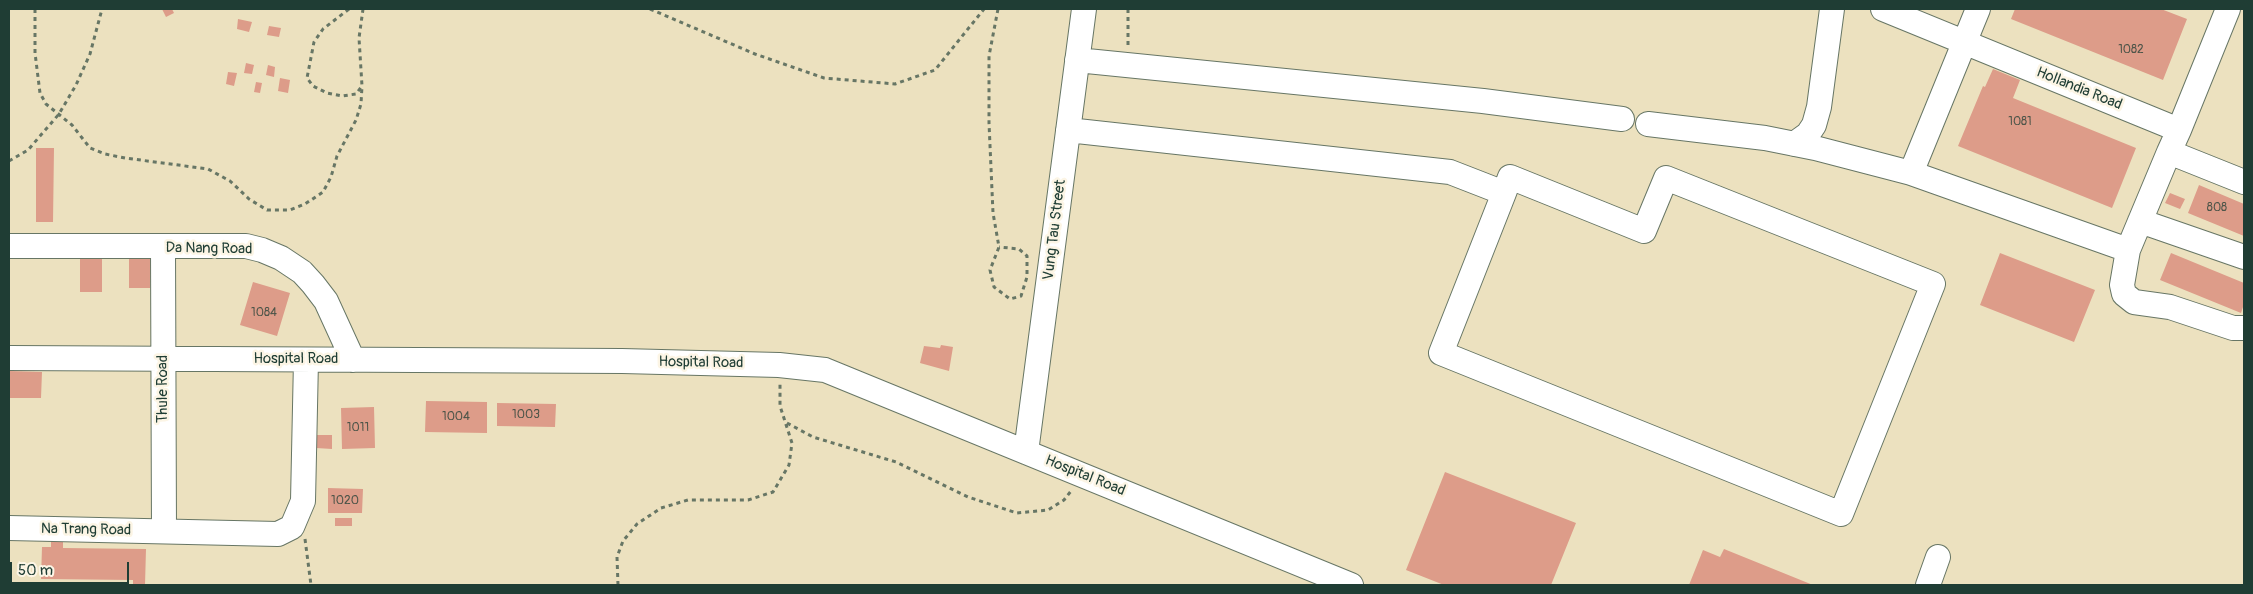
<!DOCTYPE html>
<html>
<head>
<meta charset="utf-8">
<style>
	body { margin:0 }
	#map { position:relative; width:2253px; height:594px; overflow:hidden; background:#ece1bf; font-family:Pangolin,sans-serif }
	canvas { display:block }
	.frame { position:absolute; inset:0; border:10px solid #1f3d34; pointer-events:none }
	.scale { position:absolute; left:10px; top:562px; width:119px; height:22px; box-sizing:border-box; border:2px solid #1f3d34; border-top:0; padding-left:6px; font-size:15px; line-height:18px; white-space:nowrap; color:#1f3d34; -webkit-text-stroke:4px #fcf5e5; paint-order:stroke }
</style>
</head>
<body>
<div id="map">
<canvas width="2253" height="594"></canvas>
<div class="frame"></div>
<div class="scale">50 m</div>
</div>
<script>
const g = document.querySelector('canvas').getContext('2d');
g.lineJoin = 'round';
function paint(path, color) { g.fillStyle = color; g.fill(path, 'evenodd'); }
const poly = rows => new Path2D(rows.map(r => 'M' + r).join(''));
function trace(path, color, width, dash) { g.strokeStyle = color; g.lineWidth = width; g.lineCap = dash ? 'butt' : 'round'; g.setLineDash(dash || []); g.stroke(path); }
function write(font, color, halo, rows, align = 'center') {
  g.font = font + ' Pangolin,sans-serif'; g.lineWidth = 5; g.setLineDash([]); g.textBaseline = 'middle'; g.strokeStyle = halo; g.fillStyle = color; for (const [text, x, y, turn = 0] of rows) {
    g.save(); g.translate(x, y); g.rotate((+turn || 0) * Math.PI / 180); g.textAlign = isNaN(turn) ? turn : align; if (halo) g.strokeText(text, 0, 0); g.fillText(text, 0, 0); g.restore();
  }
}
paint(poly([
	[162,9,172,9,174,13,166,17],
	[2015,9,2161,9,2187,19,2163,80,2011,19],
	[238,19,252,22,249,32,237,29],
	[269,26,281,28,279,37,267,35],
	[246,63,254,65,252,74,244,73],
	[268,65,275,67,274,77,266,75],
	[1993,69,2020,80,2013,98,2136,148,2112,208,1958,146,1983,86,1985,87],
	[228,72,237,73,234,86,226,84],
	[280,78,290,80,288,93,278,91],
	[256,82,262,83,260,93,254,92],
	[36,148,54,148,53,222,36,222],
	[2199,185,2244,204,2244,236,2188,213],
	[2170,193,2185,199,2180,209,2165,203],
	[2000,253,2095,290,2074,342,1980,305],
	[2171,253,2244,283,2244,304,2241,313,2160,280],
	[80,258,102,258,102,292,80,292],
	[129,259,151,259,150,288,129,288],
	[253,282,290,293,277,336,240,325],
	[941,345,953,347,949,371,920,363,924,346,940,348],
	[9,371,42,372,41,398,9,398],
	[426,401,487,402,487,433,425,432],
	[497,403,556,404,555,427,497,426],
	[374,407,375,448,342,449,341,408],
	[316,435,332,435,332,449,316,448],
	[1445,472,1576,523,1551,585,1444,585,1406,570],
	[328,488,363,489,362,513,328,513],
	[335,518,352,518,352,526,335,526],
	[51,541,63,542,63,548,146,549,145,585,133,585,133,580,41,579,42,547,51,547],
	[1724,549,1813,585,1689,585,1703,550,1720,557]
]), '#dd9c89');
const minor = poly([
	[1883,9,2179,130,2169,152,2244,182],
	[1978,9,1911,173,2128,250,2169,152],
	[1077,60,1483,101,1622,119],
	[1648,124,1765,138,1815,148,1911,173],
	[1068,130,1450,172,1504,193,1441,353,1841,514,1933,284,1666,178,1644,231,1510,177,1504,193],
	[2179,130,2228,9],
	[1794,144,1808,134,1814,125,1819,107,1832,9],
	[2140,221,2244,257],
	[9,246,246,246,262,250,281,258,302,272,313,284,326,301,353,360],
	[163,247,164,531],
	[2128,250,2122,285,2124,294,2134,302,2170,307,2233,328,2244,328],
	[9,358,622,361,779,365,825,370,1351,585],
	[1026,452,1084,9],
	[9,528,278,534,292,527,303,501,306,360],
	[1928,585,1938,557]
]);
trace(minor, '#677665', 26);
trace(poly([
	[35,9,35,53,40,93,46,104,72,125,90,148,105,154,125,158,208,169,230,181,249,199,267,210,290,210,305,204,323,192,331,177,337,156,356,120,361,104,362,86],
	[349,9,323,29,314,42,307,78,313,86,327,93,342,96,356,94,362,86,359,38,363,9],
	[650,9,755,54,824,78,895,84,935,70,984,9],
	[998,9,989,56,989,123,993,213,999,247,990,270,994,287,1010,299,1021,296,1027,277,1027,256,1019,249,999,247],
	[1128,9,1128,47],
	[9,161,28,150,59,114,76,85,90,54,102,9],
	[787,423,813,437,896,462,968,497,1017,513,1048,510,1064,500,1071,491],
	[305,539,311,585],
	[618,585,617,557,623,541,637,524,661,508,688,500,748,500,773,492,789,465,792,443,780,406,780,383]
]), '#677665', 3, [4, 4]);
trace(minor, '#fff', 24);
write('12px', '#4e5549', null, [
	["1082",2131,50],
	["1081",2020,122],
	["808",2217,208],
	["1084",264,313],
	["1003",526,415],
	["1004",456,417],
	["1011",358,428],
	["1020",345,501]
]);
write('15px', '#1f3d34', '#fcf5e5', [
	["Hollandia Road",2079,89,22],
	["Vung Tau Street",1055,230,-83],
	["Da Nang Road",209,249,1],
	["Hospital Road",296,359],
	["Hospital Road",701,363,1],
	["Thule Road",163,389,-90],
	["Hospital Road",1085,476,22],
	["Na Trang Road",86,530,1]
]);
</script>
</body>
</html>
